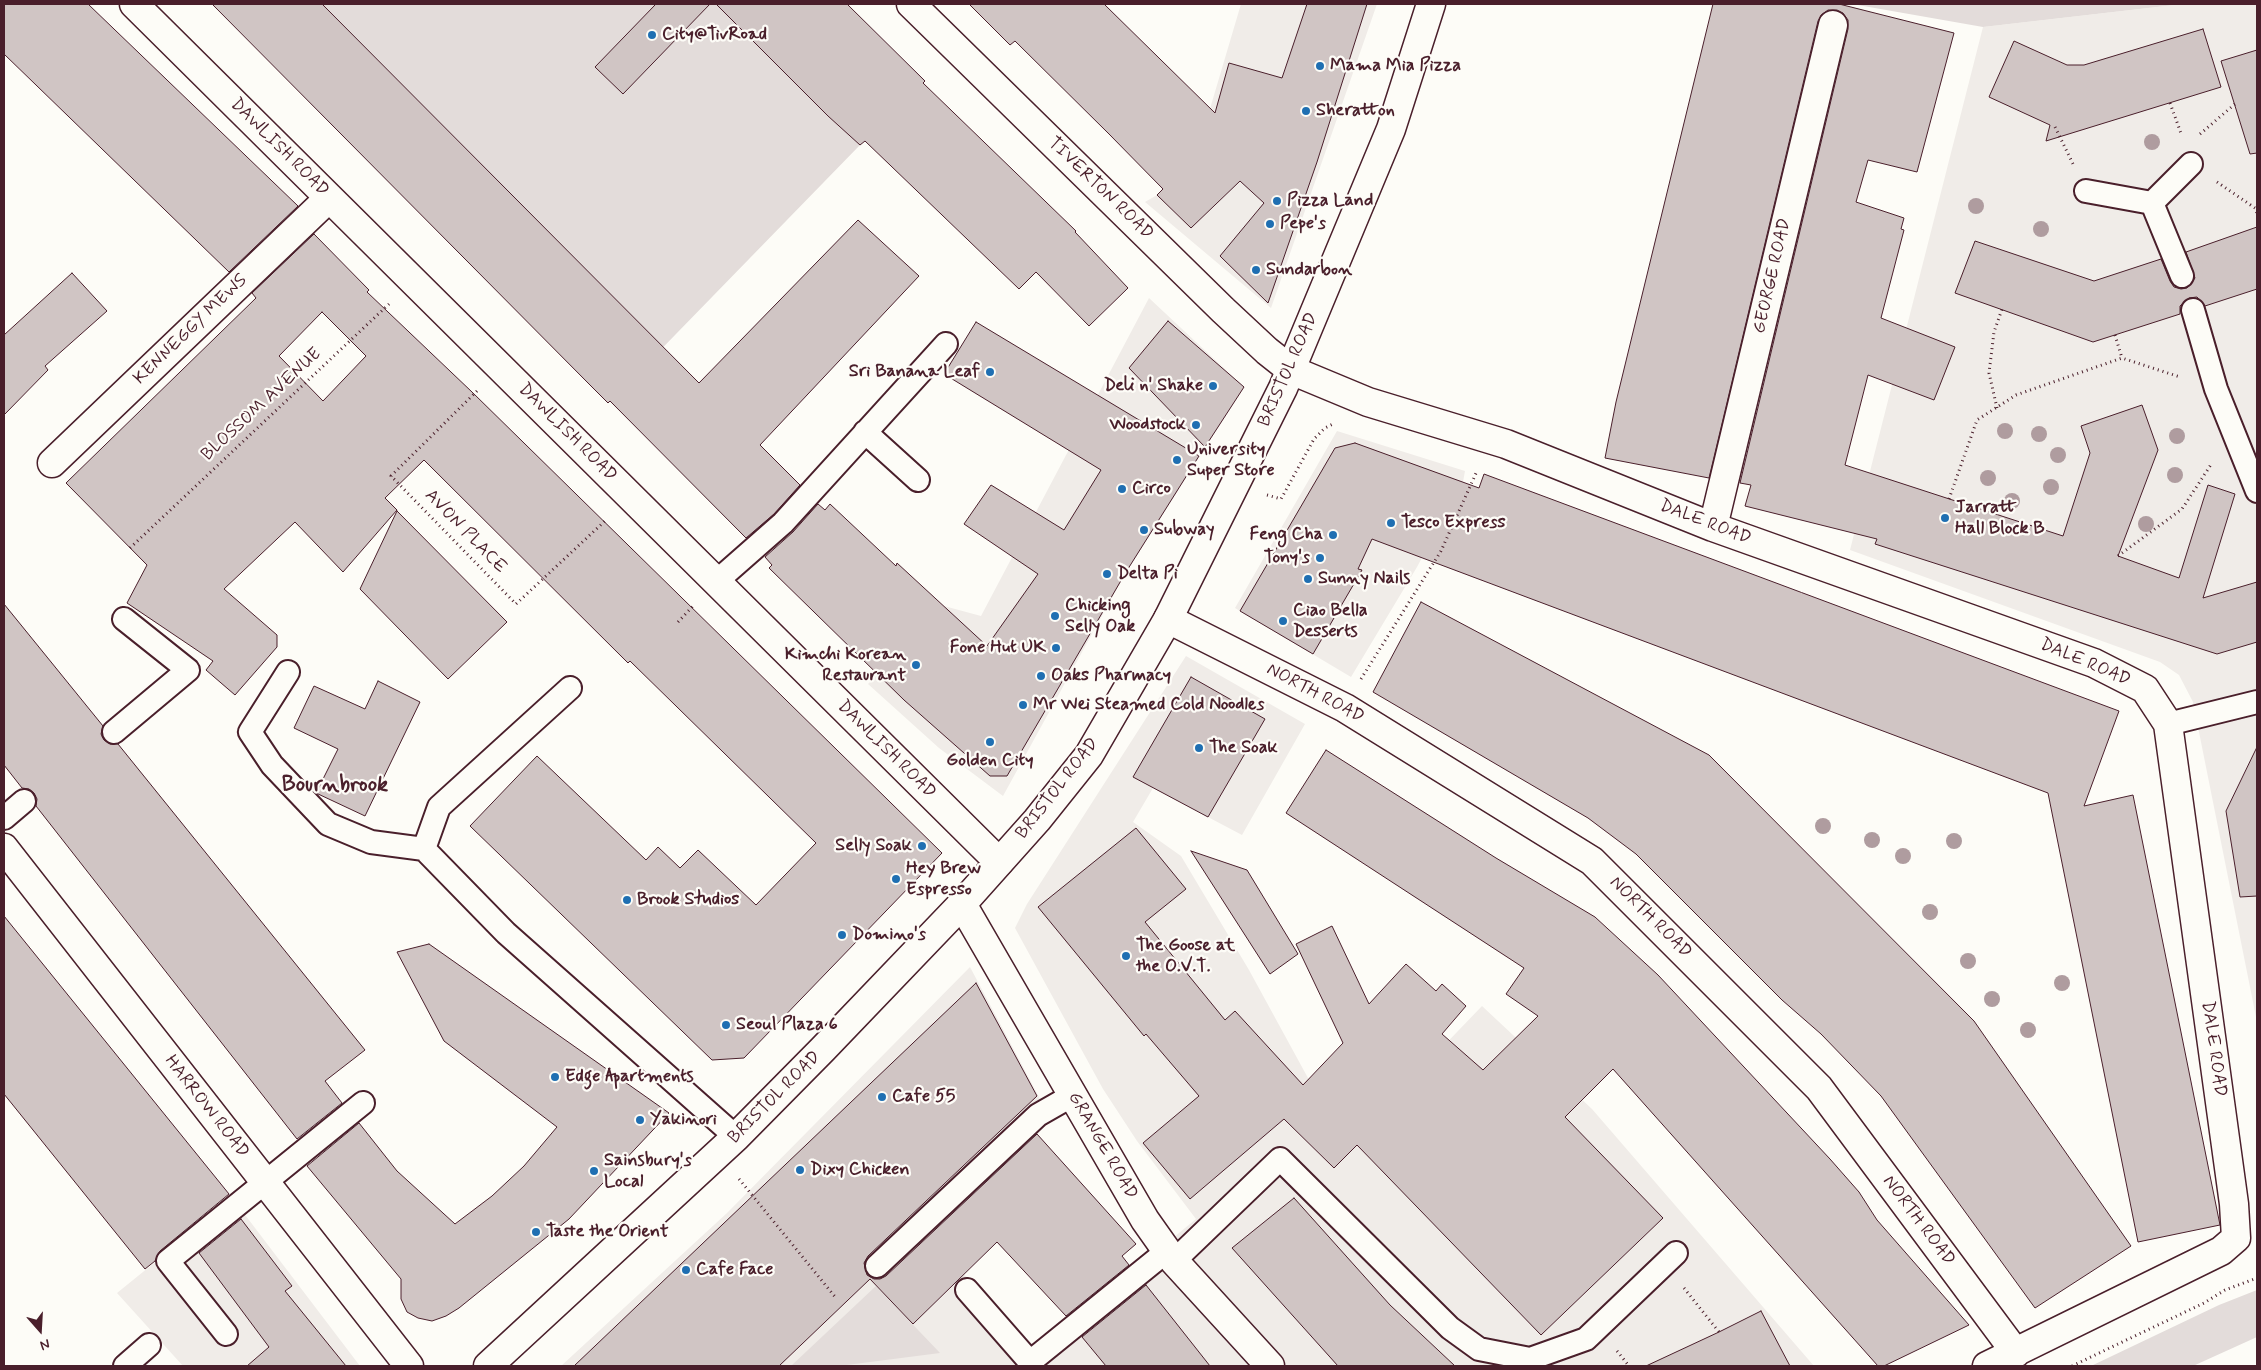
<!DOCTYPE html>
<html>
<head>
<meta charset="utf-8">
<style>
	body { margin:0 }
	#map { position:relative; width:2261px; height:1370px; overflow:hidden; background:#fdfcf7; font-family:Mynerve,sans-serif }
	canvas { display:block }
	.frame { position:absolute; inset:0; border:5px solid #4a1f2b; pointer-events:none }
	.north { position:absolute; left:15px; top:1305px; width:50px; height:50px; -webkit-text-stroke:4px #fdfcf7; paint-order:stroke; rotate:161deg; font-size:14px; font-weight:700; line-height:20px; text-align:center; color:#4a1f2b }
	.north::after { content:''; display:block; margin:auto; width:18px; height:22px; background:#4a1f2b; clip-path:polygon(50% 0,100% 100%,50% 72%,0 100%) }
</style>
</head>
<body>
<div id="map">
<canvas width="2261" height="1370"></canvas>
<div class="frame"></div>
<div class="north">N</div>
</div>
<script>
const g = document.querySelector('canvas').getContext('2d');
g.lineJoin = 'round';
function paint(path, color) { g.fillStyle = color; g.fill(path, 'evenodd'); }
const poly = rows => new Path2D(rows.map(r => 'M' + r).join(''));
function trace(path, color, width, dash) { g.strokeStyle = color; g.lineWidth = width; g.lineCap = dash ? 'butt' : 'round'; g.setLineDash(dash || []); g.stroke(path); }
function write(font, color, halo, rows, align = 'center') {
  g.font = font + ' Mynerve,sans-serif'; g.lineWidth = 4.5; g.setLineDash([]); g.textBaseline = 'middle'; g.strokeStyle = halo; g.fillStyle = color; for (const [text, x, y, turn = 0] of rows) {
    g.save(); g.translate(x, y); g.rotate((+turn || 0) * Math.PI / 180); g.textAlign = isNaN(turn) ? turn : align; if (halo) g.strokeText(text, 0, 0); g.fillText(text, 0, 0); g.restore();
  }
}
paint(poly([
	[1241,4,1377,4,1271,308,1145,202,1157,195,1196,156],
	[2183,4,2257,4,2257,1022,2193,702,2179,675,2160,662,1850,550,1983,27],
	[1149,298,1244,387,1126,572,1003,796,939,748,868,684,944,606,981,616],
	[1337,431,1465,471,1463,482,1417,567,1351,677,1235,608],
	[1186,656,1305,724,1242,835,1153,788,1133,822,1181,856,1249,970,1314,1089,1358,1135,1482,1006,1592,1109,1814,1366,561,1366,727,1213,970,967,1049,1116,1036,1133,960,1200,876,1286,913,1324,964,1274,1034,1352,1196,1219,1137,1141,1103,1089,1015,928,1027,904],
	[233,1199,360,1366,183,1366,117,1293]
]), '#f0ece8');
paint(poly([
	[314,4,727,4,871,131,860,145,639,372],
	[1852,4,2183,4,1983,27],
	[876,1286,940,1353,839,1366,791,1366],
	[2257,1290,2257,1337,2193,1366,2091,1366,2219,1305]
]), '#e3dcda');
const building = poly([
	[4,4,88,4,298,206,229,272,4,54,4,4],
	[212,4,322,4,699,383,858,220,919,276,760,445,800,485,774,514,746,538,610,401,608,403,590,385,212,4],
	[656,4,710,4,623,94,595,67,656,4],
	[716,4,847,4,925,81,923,83,1076,231,1075,232,1128,288,1089,326,1036,272,1019,289,865,141,860,145,828,116,716,4],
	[969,4,1104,4,1215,113,1229,63,1282,78,1307,4,1367,4,1317,162,1268,303,1220,256,1264,203,1240,181,1191,228,1157,195,1163,189,1109,134,1015,41,1010,45,969,4],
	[1713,4,1839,4,1954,33,1917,172,1868,160,1856,202,1904,218,1901,229,1904,230,1881,318,1955,347,1934,400,1868,375,1845,465,2063,536,2090,453,2081,426,2142,405,2158,450,2118,556,2179,578,2208,485,2235,494,2203,598,2257,582,2257,642,2217,654,1875,544,1877,539,1745,506,1751,485,1740,483,1848,29,1848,20,1843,13,1837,10,1828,10,1821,15,1818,21,1709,478,1605,458,1616,402,1713,4],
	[2203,29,2221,87,2046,141,2050,125,1989,97,2014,41,2067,65,2084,65,2203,29],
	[2257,50,2257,153,2250,154,2221,61,2257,50],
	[2257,227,2257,289,2205,306,2197,297,2189,298,2180,306,2180,314,2093,342,1955,293,1975,241,2094,281,2161,259,2170,281,2174,287,2181,289,2187,288,2195,278,2186,252,2257,227],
	[314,234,369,290,367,292,472,392,942,853,744,1058,712,1060,470,826,537,756,646,860,658,847,680,868,698,850,756,905,816,843,630,661,628,663,424,460,385,498,397,510,343,572,295,522,224,589,277,635,277,647,235,695,206,670,213,661,127,603,147,565,66,483,256,298,252,293,314,234],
	[322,312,366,356,323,401,279,356,322,312],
	[72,273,107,311,45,366,48,370,4,415,4,335,72,273],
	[1168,321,1244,387,1205,447,1129,368,1168,321],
	[976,322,1199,456,1126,572,1007,776,990,776,904,700,769,568,772,565,765,557,793,532,818,504,825,510,830,504,896,566,897,563,987,646,1038,574,964,524,991,485,1064,530,1101,470,944,374,976,322],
	[1355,443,1479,488,1484,474,2119,711,2084,806,2133,795,2220,1225,2138,1242,2048,793,1372,539,1358,569,1362,570,1313,654,1240,611,1335,448,1355,443],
	[397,511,507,622,448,679,360,589,397,511],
	[1421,602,1709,755,1974,1021,2131,1246,2035,1308,1881,1096,1821,1034,1782,1000,1636,854,1588,818,1373,692,1421,602],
	[4,604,103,726,101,734,104,740,110,744,118,744,365,1050,325,1081,342,1103,297,1139,36,806,37,799,34,793,29,789,22,788,4,765,4,604],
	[1191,677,1265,719,1208,817,1133,777,1191,677],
	[378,681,420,702,365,816,316,793,338,749,294,728,314,686,365,709,378,681],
	[2257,747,2257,896,2240,897,2226,811,2257,747],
	[1326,750,1496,858,1595,917,1658,975,1830,1159,1859,1192,1877,1220,1969,1325,1884,1366,1878,1366,1613,1069,1565,1117,1663,1218,1541,1335,1357,1145,1334,1168,1284,1119,1190,1199,1143,1143,1199,1096,1146,1034,1144,1036,1038,907,1136,828,1186,889,1145,922,1225,1020,1235,1011,1303,1085,1343,1043,1296,944,1332,926,1369,1004,1406,964,1436,991,1442,984,1466,1006,1442,1034,1483,1070,1538,1016,1506,994,1524,968,1286,813,1326,750],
	[1191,851,1247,870,1298,954,1270,974,1191,851],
	[4,916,229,1194,160,1251,155,1261,145,1269,4,1094,4,916],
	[429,944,669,1113,569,1219,459,1308,446,1316,432,1321,418,1318,407,1312,401,1299,401,1279,307,1166,359,1123,397,1171,455,1224,492,1196,524,1166,557,1127,444,1041,397,952,429,944],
	[976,983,1037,1096,868,1256,864,1263,867,1275,874,1279,880,1279,886,1276,1037,1134,1136,1244,1122,1256,1129,1265,1066,1316,997,1242,913,1324,870,1279,779,1366,574,1366,976,983],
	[1294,1198,1390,1305,1455,1366,1338,1366,1232,1248,1294,1198],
	[241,1219,292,1286,285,1291,346,1366,247,1366,269,1347,199,1253,241,1219],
	[1146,1285,1210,1366,1106,1366,1082,1337,1146,1285],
	[1761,1311,1790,1366,1646,1366,1719,1332,1761,1311]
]);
paint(building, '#d0c5c4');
trace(building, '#4a1f2b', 1);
const service = poly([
	[2086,191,2152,203],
	[2152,203,2182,276],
	[2152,203,2191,164],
	[2193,310,2216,389,2257,491],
	[865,432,918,480],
	[717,581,783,523,946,344],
	[288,672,250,732,272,765,328,824,371,842,424,849,506,933,736,1137],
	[2168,724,2257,702],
	[114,732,188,670,124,619],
	[4,818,24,801],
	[424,849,439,807,570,688],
	[1174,1261,1280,1159,1450,1328,1479,1349,1530,1359,1586,1339,1676,1253],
	[877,1266,1038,1115,1073,1095],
	[967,1290,1030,1362],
	[226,1334,168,1261,363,1103],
	[125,1366,149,1345],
	[1032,1366,1030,1362,1167,1251]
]);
const minor = poly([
	[134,4,999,862],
	[911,4,1223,310,1267,351,1291,370,1368,402,1506,444,1713,527,2094,663,2145,689,2168,724,2234,1204,2236,1238,2221,1251,1987,1366],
	[52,463,329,198],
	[1713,527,1833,25],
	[1168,619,1345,708,1592,861,1819,1088,2016,1353],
	[4,848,409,1366],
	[962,904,1145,1220,1174,1261,1270,1366]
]);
const secondary = poly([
	[488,1366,736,1137,823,1049,962,904,1037,820,1089,755,1168,619,1283,388,1391,129,1431,4]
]);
trace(service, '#4a1f2b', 26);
trace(minor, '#4a1f2b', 31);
trace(secondary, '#4a1f2b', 31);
trace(poly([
	[2170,103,2182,136],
	[2055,127,2073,164],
	[2200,134,2235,104],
	[2217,182,2255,208,2257,213],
	[2115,335,2122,358],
	[477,391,391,476,516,604,606,520],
	[1997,408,1989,373,1994,332,2002,309],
	[1267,495,1281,499,1314,439,1325,428,1333,424],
	[1949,499,1977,420,2016,395,2122,358,2180,377],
	[130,548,389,304],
	[2118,556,2182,509,2212,463],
	[678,622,694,605],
	[1361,679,1441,551,1477,471],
	[739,1179,836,1298],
	[1684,1288,1719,1332],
	[1617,1351,1629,1366],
	[2072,1366,2204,1303,2225,1290,2257,1278]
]), '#4a1f2b', 3, [1, 4]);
trace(service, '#fdfcf7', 22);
trace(minor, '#fdfcf7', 28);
trace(secondary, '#fdfcf7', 28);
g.fillStyle = '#af9c9f';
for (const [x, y] of [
	[2152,142],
	[1976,206],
	[2041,229],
	[2005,431],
	[2039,434],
	[2177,436],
	[2058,455],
	[2175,475],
	[1988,478],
	[2051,487],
	[2012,501],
	[2146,524],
	[1823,826],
	[1872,840],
	[1954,841],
	[1903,856],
	[1930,912],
	[1968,961],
	[2062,983],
	[1992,999],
	[2028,1030]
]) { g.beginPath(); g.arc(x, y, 8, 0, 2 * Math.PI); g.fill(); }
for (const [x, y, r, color] of [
	[652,35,5,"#1f6fb2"],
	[1320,66,5,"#1f6fb2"],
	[1306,111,5,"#1f6fb2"],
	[1277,201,5,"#1f6fb2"],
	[1270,224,5,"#1f6fb2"],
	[1256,270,5,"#1f6fb2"],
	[990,372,5,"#1f6fb2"],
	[1213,386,5,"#1f6fb2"],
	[1196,425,5,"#1f6fb2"],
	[1177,460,5,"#1f6fb2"],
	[1122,489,5,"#1f6fb2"],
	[1945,518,5,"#1f6fb2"],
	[1391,523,5,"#1f6fb2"],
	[1144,530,5,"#1f6fb2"],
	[1333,535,5,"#1f6fb2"],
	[1320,558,5,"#1f6fb2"],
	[1107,574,5,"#1f6fb2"],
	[1308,579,5,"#1f6fb2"],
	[1055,616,5,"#1f6fb2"],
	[1283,621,5,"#1f6fb2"],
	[1056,648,5,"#1f6fb2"],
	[916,665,5,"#1f6fb2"],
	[1041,676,5,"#1f6fb2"],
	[1023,705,5,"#1f6fb2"],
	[990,742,5,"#1f6fb2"],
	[1199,748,5,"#1f6fb2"],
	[922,846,5,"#1f6fb2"],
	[896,879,5,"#1f6fb2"],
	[627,900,5,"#1f6fb2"],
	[842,935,5,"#1f6fb2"],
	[1126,956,5,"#1f6fb2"],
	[726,1025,5,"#1f6fb2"],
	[555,1077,5,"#1f6fb2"],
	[882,1097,5,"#1f6fb2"],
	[640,1120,5,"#1f6fb2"],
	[800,1170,5,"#1f6fb2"],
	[594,1171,5,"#1f6fb2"],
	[536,1232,5,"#1f6fb2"],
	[686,1270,5,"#1f6fb2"]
]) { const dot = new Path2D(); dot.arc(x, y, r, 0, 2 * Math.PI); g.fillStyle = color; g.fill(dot); trace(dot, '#fdfcf7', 2); }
write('bold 18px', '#4a1f2b', '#fdfcf7', [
	["City@TivRoad",662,35],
	["Mama Mia Pizza",1330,66],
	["Sheratton",1316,111],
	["Pizza Land",1287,201],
	["Pepe's",1280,224],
	["Sundarbon",1266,270],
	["Sri Banana Leaf",980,372,"right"],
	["Deli n' Shake",1203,386,"right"],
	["Woodstock",1186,425,"right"],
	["University",1187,450],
	["Super Store",1187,471],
	["Circo",1132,489],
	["Jarratt",1955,508],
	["Hall Block B",1955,529],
	["Tesco Express",1401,523],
	["Subway",1154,530],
	["Feng Cha",1323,535,"right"],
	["Tony's",1310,558,"right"],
	["Delta Pi",1117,574],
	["Sunny Nails",1318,579],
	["Chicking",1065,606],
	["Selly Oak",1065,627],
	["Ciao Bella",1293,611],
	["Desserts",1293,632],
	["Fone Hut UK",1046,648,"right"],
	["Kimchi Korean",906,655,"right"],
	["Restaurant",906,676,"right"],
	["Oaks Pharmacy",1051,676],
	["Mr Wei Steamed Cold Noodles",1033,705],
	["The Soak",1209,748],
	["Golden City",990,761,"center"],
	["Selly Soak",912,846,"right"],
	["Hey Brew",906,869],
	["Espresso",906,890],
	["Brook Studios",637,900],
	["Domino's",852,935],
	["The Goose at",1136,946],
	["the O.V.T.",1136,967],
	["Seoul Plaza 6",736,1025],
	["Edge Apartments",565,1077],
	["Cafe 55",892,1097],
	["Yakinori",650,1120],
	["Sainsbury's",604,1161],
	["Local",604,1182],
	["Dixy Chicken",810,1170],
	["Taste the Orient",546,1232],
	["Cafe Face",696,1270]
], 'left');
write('18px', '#4a1f2b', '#fdfcf7', [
	["DAWLISH ROAD",279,148,45],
	["TIVERTON ROAD",1100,189,44],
	["GEORGE ROAD",1773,276,-77],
	["KENNEGGY MEWS",191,330,-44],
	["BRISTOL ROAD",1289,370,-66],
	["BLOSSOM AVENUE",262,405,-43],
	["DAWLISH ROAD",567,433,45],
	["DALE ROAD",1705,523,21],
	["AVON PLACE",465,532,46],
	["DALE ROAD",2085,663,23],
	["NORTH ROAD",1315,694,28],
	["DAWLISH ROAD",886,750,45],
	["BRISTOL ROAD",1058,789,-52],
	["NORTH ROAD",1650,918,45],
	["DALE ROAD",2213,1049,82],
	["BRISTOL ROAD",775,1098,-45],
	["HARROW ROAD",206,1107,52],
	["GRANGE ROAD",1102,1146,60],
	["NORTH ROAD",1918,1221,53]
]);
write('bold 22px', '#4a1f2b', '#fdfcf7', [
	["Bournbrook",335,786]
]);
</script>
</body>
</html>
